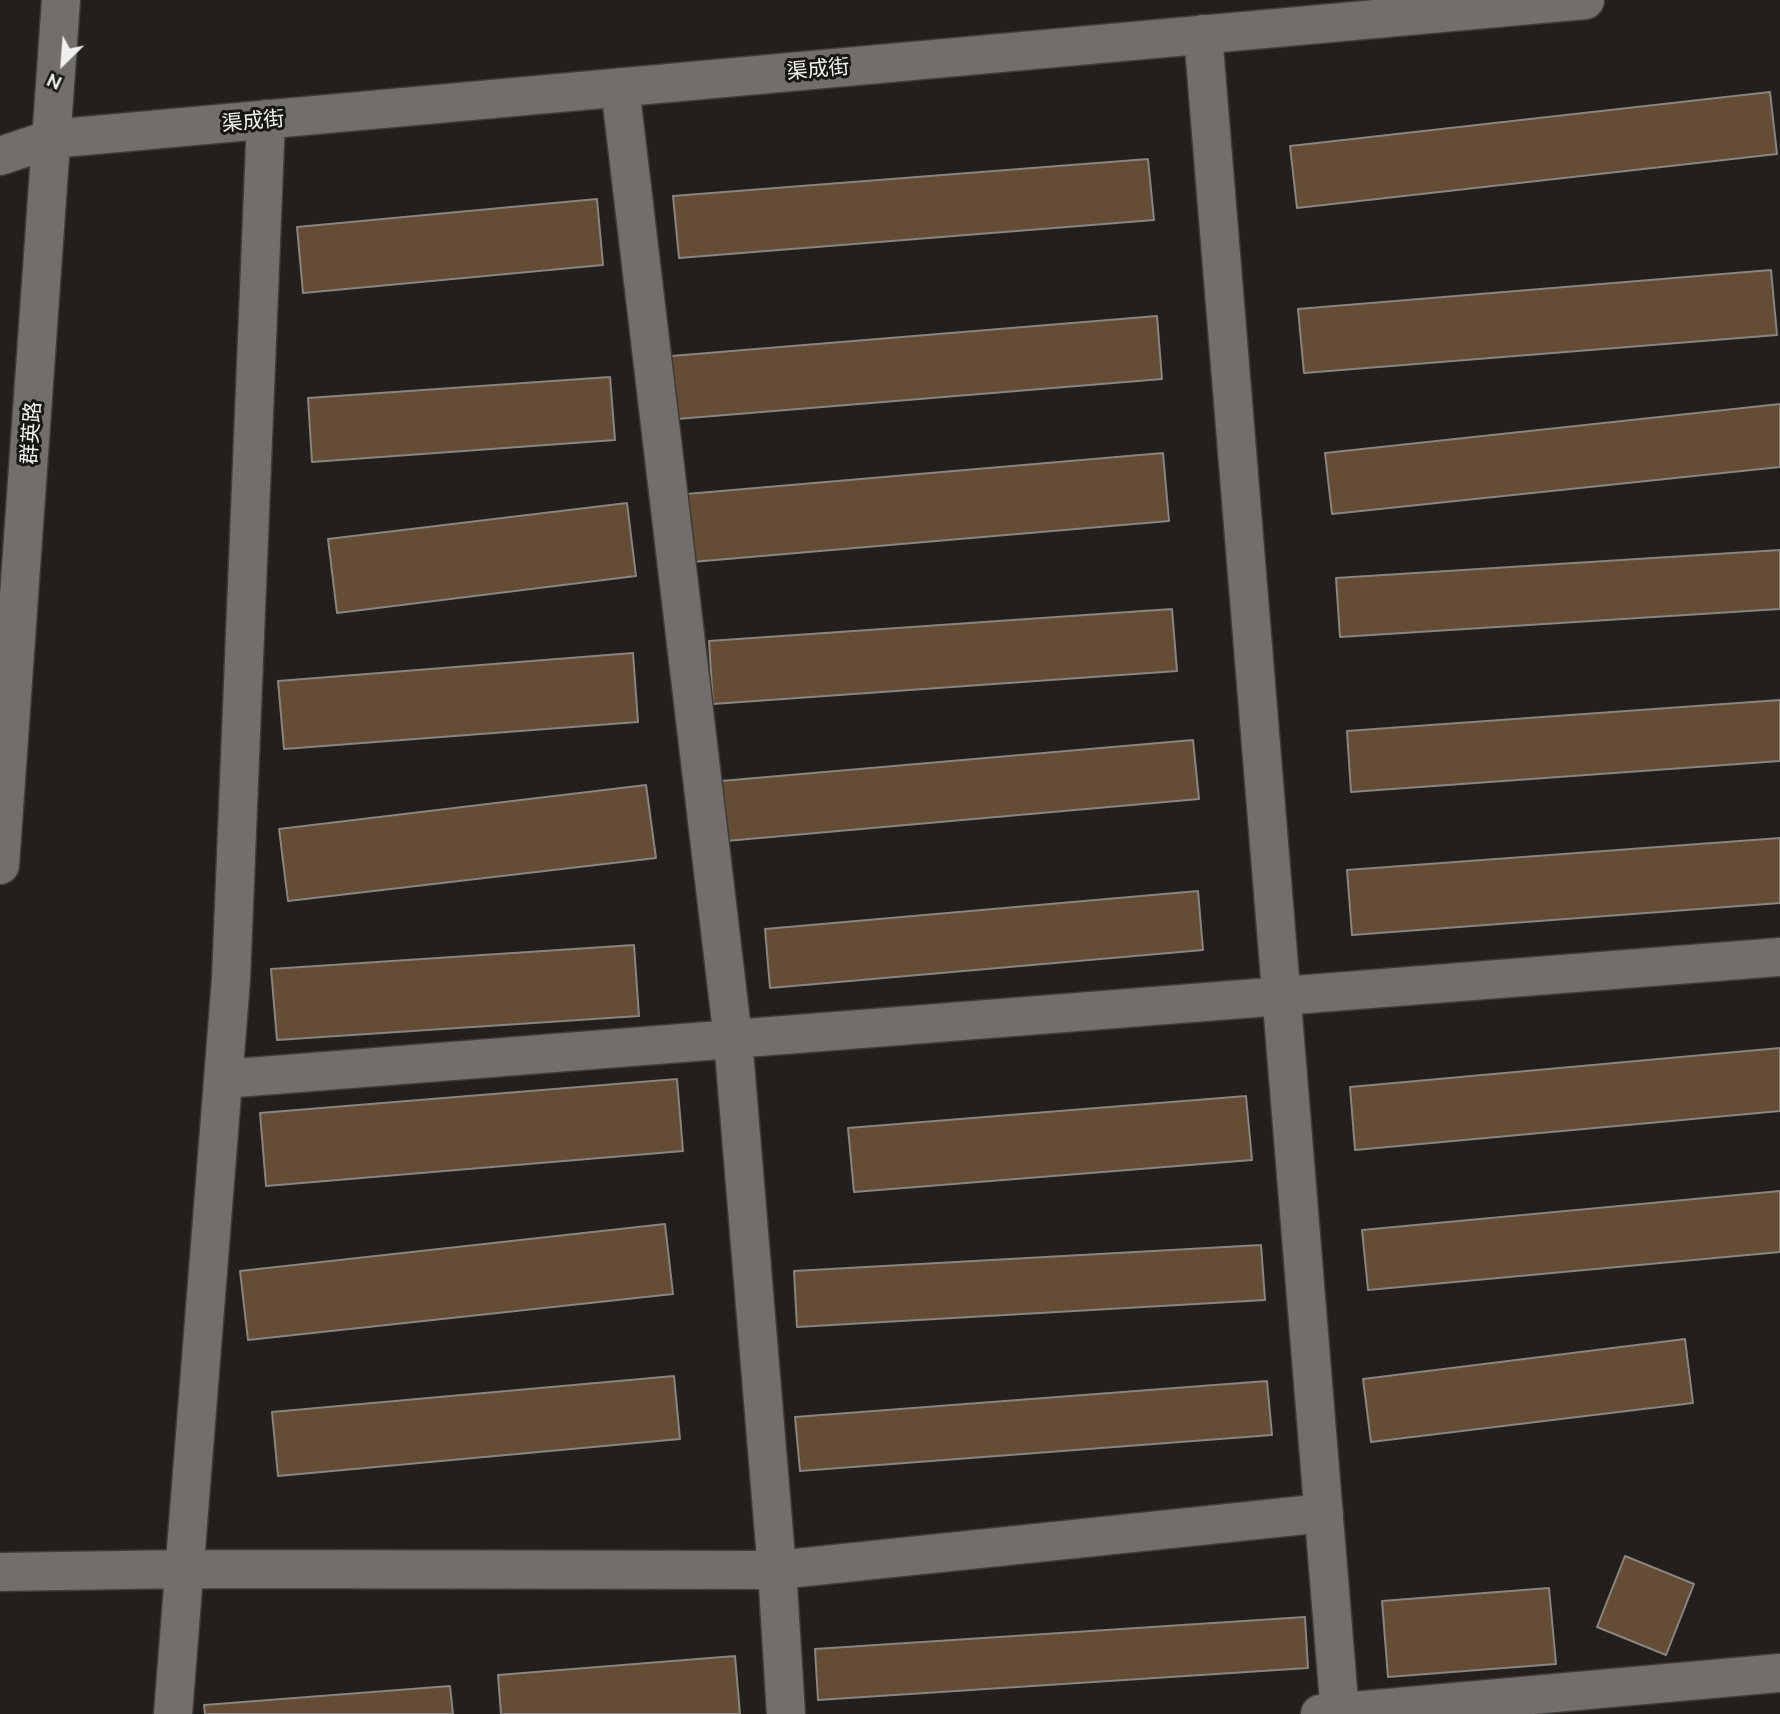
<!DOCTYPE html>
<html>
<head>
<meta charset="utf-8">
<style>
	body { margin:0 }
	#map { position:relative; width:1780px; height:1714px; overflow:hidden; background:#221f1d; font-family:Ubuntu,sans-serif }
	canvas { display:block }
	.north { position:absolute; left:28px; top:28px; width:70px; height:70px; -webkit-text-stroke:5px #181613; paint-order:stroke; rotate:205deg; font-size:19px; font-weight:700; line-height:28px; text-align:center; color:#f2f0ee }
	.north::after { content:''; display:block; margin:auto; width:24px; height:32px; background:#f2f0ee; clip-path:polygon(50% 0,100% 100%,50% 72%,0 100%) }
</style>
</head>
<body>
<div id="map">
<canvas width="1780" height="1714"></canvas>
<div class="north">N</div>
</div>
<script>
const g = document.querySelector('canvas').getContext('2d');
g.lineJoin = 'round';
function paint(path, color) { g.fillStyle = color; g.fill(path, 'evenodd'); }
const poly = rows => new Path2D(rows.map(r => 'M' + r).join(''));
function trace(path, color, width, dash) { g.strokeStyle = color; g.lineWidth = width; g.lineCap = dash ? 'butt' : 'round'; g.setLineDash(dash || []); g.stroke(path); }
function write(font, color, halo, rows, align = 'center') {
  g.font = font + ' Ubuntu,"Noto Sans SC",sans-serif'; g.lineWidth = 6; g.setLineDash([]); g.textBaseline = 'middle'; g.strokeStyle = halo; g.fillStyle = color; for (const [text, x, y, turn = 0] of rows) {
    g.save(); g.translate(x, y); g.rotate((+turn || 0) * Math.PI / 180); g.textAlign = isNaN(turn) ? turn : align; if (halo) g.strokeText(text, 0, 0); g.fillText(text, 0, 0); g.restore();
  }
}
const building = poly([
	[1770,92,1777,154,1297,208,1290,146,1770,92],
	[1148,159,1154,220,679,258,673,196,1148,159],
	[597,199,603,265,303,293,297,227,597,199],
	[1771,270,1777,335,1304,373,1298,309,1771,270],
	[1157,316,1162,379,677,419,671,356,1157,316],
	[610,377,615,440,312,462,308,398,610,377],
	[1780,404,1780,467,1332,514,1325,453,1780,404],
	[1163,453,1169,521,692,562,686,494,1163,453],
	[627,503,636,576,337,613,328,539,627,503],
	[1780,550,1780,609,1340,637,1336,578,1780,550],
	[1172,609,1177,671,713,704,709,641,1172,609],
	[633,653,638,722,284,749,278,681,633,653],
	[1780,700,1780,761,1351,792,1347,731,1780,700],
	[1193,740,1199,799,726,841,721,781,1193,740],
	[646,785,656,858,288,901,279,829,646,785],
	[1780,838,1780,903,1352,935,1347,870,1780,838],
	[1198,891,1203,950,770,988,765,929,1198,891],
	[634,945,639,1016,277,1040,271,969,634,945],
	[1780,1048,1780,1111,1355,1150,1350,1087,1780,1048],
	[677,1079,683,1151,266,1186,260,1113,677,1079],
	[1246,1096,1252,1160,854,1192,848,1128,1246,1096],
	[1780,1191,1780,1252,1368,1290,1362,1230,1780,1191],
	[665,1224,673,1294,248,1340,240,1271,665,1224],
	[1261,1245,1265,1300,797,1327,794,1271,1261,1245],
	[1685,1339,1693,1403,1371,1442,1363,1379,1685,1339],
	[674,1376,680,1439,278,1476,272,1412,674,1376],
	[1267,1381,1272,1435,800,1471,795,1417,1267,1381],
	[1625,1556,1694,1584,1666,1655,1597,1627,1625,1556],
	[1549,1588,1556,1664,1388,1677,1382,1601,1549,1588],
	[1305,1617,1308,1668,818,1700,815,1649,1305,1617],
	[735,1656,740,1714,501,1714,498,1675,735,1656],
	[450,1686,453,1714,205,1714,204,1705,450,1686]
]);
paint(building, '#644c35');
trace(building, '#888582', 2);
const minor = poly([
	[1203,34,1340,1714],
	[620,87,733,1039,777,1570,786,1714],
	[0,156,51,139,1585,0],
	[0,865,61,0],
	[223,1079,1780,957],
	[0,1572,184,1569,777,1570,1324,1513],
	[173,1714,231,979,266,119],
	[1320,1714,1780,1673]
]);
trace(minor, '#3e3c3a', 41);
trace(minor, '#716e6b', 38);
write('21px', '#f2f0ee', '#181613', [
	["渠成街",818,69,-5],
	["渠成街",253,121,-5],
	["群英路",31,433,-86]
]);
</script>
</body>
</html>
